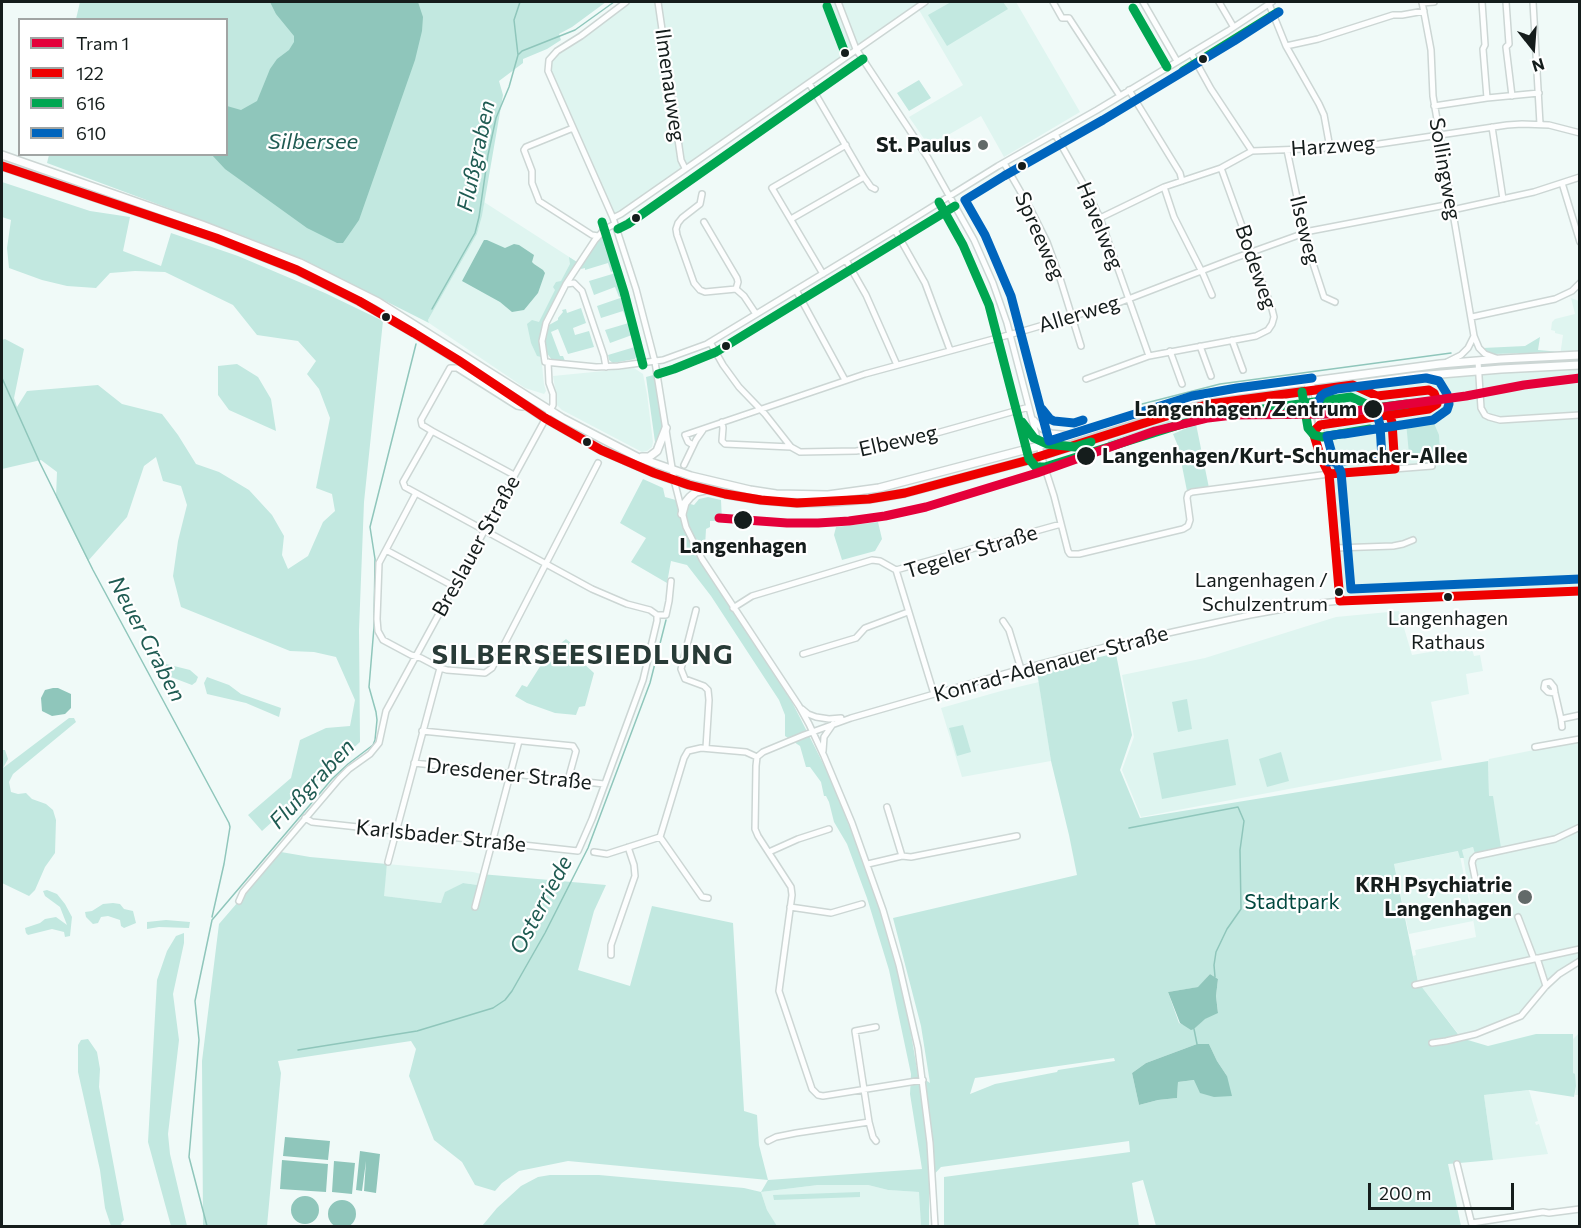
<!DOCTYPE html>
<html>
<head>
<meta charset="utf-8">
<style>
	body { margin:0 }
	#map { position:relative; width:1581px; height:1228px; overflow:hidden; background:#f0faf8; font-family:Commissioner,sans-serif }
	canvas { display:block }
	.frame { position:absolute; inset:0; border:3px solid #151d1c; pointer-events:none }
	.legend { position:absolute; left:18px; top:18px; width:210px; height:138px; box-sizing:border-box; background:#fff; border:2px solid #a1a5a4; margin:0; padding:8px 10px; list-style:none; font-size:18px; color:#151d1c }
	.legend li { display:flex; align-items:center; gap:12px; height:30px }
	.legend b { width:30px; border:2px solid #a1a5a4 }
	.north { position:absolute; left:1503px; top:18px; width:60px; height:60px; -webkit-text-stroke:4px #fff; paint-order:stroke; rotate:163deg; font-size:16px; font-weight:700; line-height:24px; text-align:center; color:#151d1c }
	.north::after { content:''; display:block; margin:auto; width:21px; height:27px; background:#151d1c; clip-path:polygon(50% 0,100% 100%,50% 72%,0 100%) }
	.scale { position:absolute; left:1368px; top:1183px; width:146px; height:27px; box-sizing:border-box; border:3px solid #151d1c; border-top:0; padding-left:8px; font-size:18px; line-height:21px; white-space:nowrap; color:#151d1c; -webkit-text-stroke:4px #fff; paint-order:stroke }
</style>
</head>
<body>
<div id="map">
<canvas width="1581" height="1228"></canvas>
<div class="frame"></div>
<ul class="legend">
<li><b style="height:8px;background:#e4003a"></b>Tram 1</li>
<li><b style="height:8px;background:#e00"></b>122</li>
<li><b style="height:8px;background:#00a651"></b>616</li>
<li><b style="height:8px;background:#0065bd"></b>610</li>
</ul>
<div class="north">N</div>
<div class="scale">200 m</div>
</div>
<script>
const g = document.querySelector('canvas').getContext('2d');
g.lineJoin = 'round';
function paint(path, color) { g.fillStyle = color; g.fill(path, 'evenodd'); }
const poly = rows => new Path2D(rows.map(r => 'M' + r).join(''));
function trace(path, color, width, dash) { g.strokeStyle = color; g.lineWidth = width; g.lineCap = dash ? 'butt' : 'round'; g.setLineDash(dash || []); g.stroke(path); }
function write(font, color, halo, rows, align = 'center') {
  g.font = font + ' Commissioner,sans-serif'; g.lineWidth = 4.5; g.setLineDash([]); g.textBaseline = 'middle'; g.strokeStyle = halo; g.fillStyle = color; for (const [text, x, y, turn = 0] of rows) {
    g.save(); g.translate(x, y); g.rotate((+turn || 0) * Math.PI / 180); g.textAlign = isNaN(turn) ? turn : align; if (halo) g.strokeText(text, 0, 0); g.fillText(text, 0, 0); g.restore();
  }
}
paint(poly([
	[626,2,925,2,613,218,549,75,551,57],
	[932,2,1016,2,1080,112,1004,157,981,116,929,146,909,117,963,85,919,10],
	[484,202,577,262,551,306,541,330,540,346,544,384,546,391,544,394,525,388,429,323,428,320,477,234,482,216],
	[1571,298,1579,301,1579,355,1560,356,1563,335,1555,333,1555,331,1551,330,1552,322,1555,319,1575,314],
	[1579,365,1579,591,1340,601,1329,474,1314,390,1417,376],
	[634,368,643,374,647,394,653,442,652,447,647,451,642,452,562,410,556,404,557,400,553,376],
	[1399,611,1412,655,1471,645,1474,656,1480,655,1483,671,1466,674,1469,694,1431,702,1442,760,1141,817,1122,770,1134,737,1122,675,1205,658,1336,617],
	[1039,682,1051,761,962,777,941,708,1001,691],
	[1579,741,1579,959,1571,964,1519,1013,1502,1023,1488,1028,1460,1036,1418,982,1413,956,1416,955,1415,950,1476,937,1462,850,1473,847,1475,853,1493,796,1489,797,1488,762,1489,759],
	[1459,851,1473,921,1409,934,1394,864],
	[387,864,473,872,481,874,479,885,463,883,446,892,441,903,383,896],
	[1579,1033,1579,1095,1575,1095,1576,1086,1573,1074,1573,1039],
	[1529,1090,1538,1121,1535,1122,1536,1125,1539,1124,1548,1154,1493,1160,1484,1095],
	[818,1185,868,1185,888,1190,920,1192,921,1226,777,1226,767,1210,761,1192]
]), '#dff5f0');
paint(poly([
	[80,2,606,2,572,27,559,34,561,40,547,49,523,59,523,63,499,81,503,95,482,216,477,234,428,320,429,323,302,259,246,237,47,163,49,155,226,154,226,20,76,19],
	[951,2,1003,2,1008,9,947,46,928,15],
	[919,80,931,98,909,111,897,93],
	[2,182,90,211,130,217,123,251,161,266,171,233,238,256,325,293,383,321,364,502,359,630,360,742,262,831,248,815,291,778,300,740,326,728,350,726,355,700,336,657,314,652,290,651,181,607,173,576,178,541,187,505,181,486,163,481,156,457,144,466,127,517,88,561,56,497,57,472,41,460,2,469,2,340,5,339,24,349,14,398,17,407,27,391,98,385,122,404,162,414,178,435,196,464,219,472,249,490,272,515,284,536,282,555,288,569,308,556,323,522,335,511,332,494,316,488,330,418,319,389,307,374,316,361,298,341,257,335,233,305,165,272,135,271,110,273,96,288,67,286,42,280,9,268,7,248,11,220,2,217],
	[604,231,618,270,611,272,608,263,585,270,585,268,581,269,580,264],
	[569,257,577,262,559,292,543,323,540,337,541,357,537,356,531,343,527,324,532,320,539,322,555,290,553,287,556,282,561,281,570,264],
	[619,272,626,294,619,297,615,287,594,295,589,281],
	[626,296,633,319,627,321,623,311,601,318,597,306],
	[581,308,586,323,573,328,575,335,589,331,594,347,568,354,558,329,551,332,560,356,563,356,565,361,552,360,546,352,544,337,545,330,549,325,558,320,558,318,563,312,562,310,566,309,567,313],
	[632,322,638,343,635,344,632,335,610,343,605,330],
	[1540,337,1538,350,1561,352,1561,354,1542,355,1533,353,1492,354,1486,352,1483,348,1525,346],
	[638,346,639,352,635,359,613,363,609,360,608,355],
	[237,364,258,377,271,399,276,431,229,410,218,395,218,366],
	[657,374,662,424,665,424,654,454,652,451,655,442,646,377],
	[1298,402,1301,404,1303,410,1272,409,1233,410,1197,416,1154,428,1109,444,1108,441,1169,421,1205,412,1241,406,1257,406],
	[1433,421,1439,435,1440,452,1409,454,1406,422],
	[1196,424,1209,488,1187,491,1178,446,1173,434],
	[643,479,663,488,665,497,694,505,699,499,708,497,721,500,722,521,710,521,710,527,706,529,705,547,693,551,792,702,831,779,878,900,896,958,906,1004,918,1075,930,1083,921,1026,893,918,1077,875,1069,835,1051,761,1037,672,1108,655,1115,649,1132,735,1120,770,1140,818,1488,761,1489,796,1493,796,1501,848,1475,854,1473,847,1462,850,1464,858,1460,858,1458,851,1394,864,1418,982,1461,1038,1488,1046,1536,1034,1573,1034,1573,1073,1575,1074,1576,1086,1574,1097,1529,1090,1484,1095,1493,1160,1448,1164,1461,1226,1156,1226,1143,1180,1132,1183,1139,1226,944,1226,944,1177,1130,1152,1129,1141,941,1167,929,1180,929,1226,921,1226,919,1192,888,1190,868,1185,818,1185,761,1192,767,1210,777,1226,482,1226,497,1208,521,1186,538,1177,550,1175,599,1175,744,1188,761,1192,768,1180,568,1161,519,1171,502,1183,495,1191,475,1185,462,1162,434,1140,409,1076,416,1049,411,1041,278,1061,281,1073,267,1226,203,1226,202,1061,219,924,281,852,310,857,387,864,384,896,441,903,445,892,463,883,478,885,481,874,606,885,594,911,578,970,630,986,652,906,733,923,744,1111,757,1115,759,1145,768,1180,922,1169,910,1094,911,1074,889,970,867,898,847,844,834,822,829,802,826,796,824,796,821,782,810,767,806,767,800,746,785,736,785,715,779,700,711,596,687,565,671,561,667,583,631,562,646,538,620,523],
	[1210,974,1218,979,1216,996,1218,1012,1204,1019,1194,1029,1179,1023,1168,992,1199,987],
	[1197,1044,1209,1044,1217,1061,1227,1076,1178,1082,1177,1098,1158,1100,1139,1105,1132,1073,1146,1063],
	[1114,1058,1115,1061,1058,1070,1057,1072,995,1084,970,1094,975,1078],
	[878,522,882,539,875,551,842,560,834,535,836,527],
	[566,639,577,648,582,662,594,673,585,706,579,707,576,715,555,713,527,703,515,696,522,685,527,687,548,654],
	[166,664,190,670,198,677,196,682,192,685,171,677,162,671],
	[207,677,229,685,241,694,281,708,279,717,246,703,207,694,204,683],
	[1187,699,1192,729,1178,732,1172,702],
	[69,718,74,718,76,722,13,774,9,782,11,792,18,794,26,793,32,799,46,804,53,810,56,820,55,853,45,867,35,890,29,896,2,883,2,750,5,750,8,759,3,768],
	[963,725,971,752,957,756,949,728],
	[1228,739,1236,785,1162,799,1153,753],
	[1281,752,1289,781,1267,787,1259,759],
	[47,890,57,894,65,904,72,917,70,936,65,937,64,932,52,929,28,935,26,933,25,928,40,923,45,919,56,917,67,925,60,907,45,896,43,891],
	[113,903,120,904,124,909,133,911,136,923,124,928,121,926,120,920,108,916,101,917,98,923,93,924,86,917,85,912,92,911,103,904],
	[166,920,190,922,189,928,159,927,147,929,147,922],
	[184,933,184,943,173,994,179,1040,168,1134,170,1154,187,1226,171,1226,148,1142,157,980,167,951,176,936],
	[88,1039,97,1052,100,1069,99,1087,124,1220,121,1223,122,1226,111,1226,105,1208,100,1170,78,1072,78,1045,81,1040],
	[860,1192,860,1197,774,1200,773,1195]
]), '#c2e8e0');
paint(poly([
	[270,2,418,2,423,17,422,31,415,60,359,220,343,243,337,243,307,228,225,169,212,155,226,154,227,106,241,110,257,101,270,69,277,59,289,50,294,42,294,36,276,14],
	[484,240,487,240,505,248,514,244,519,245,534,255,532,262,534,264,543,270,545,273,538,293,524,310,512,312,500,302,462,281],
	[53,688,58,688,71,694,71,708,65,714,52,716,42,711,41,698,45,690],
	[1210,974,1218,979,1216,996,1218,1013,1205,1019,1194,1029,1191,1030,1180,1023,1168,992,1198,987],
	[1197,1044,1209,1044,1217,1061,1227,1076,1232,1096,1214,1097,1200,1093,1194,1080,1178,1082,1177,1098,1158,1100,1139,1105,1132,1073,1146,1063],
	[285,1137,330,1141,328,1160,283,1156],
	[360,1151,380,1154,376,1193,364,1191,366,1161,362,1191,356,1190],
	[282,1160,328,1164,326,1192,280,1189],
	[334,1161,355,1163,352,1194,332,1192],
	'291 1210a14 14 0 1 1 28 0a14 14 0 1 1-28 0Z',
	'328 1214a14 14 0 1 1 28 0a14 14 0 1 1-28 0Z'
]), '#8fc6bb');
trace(poly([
	[519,54,522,51,575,30,614,2],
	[432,309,475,233,479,217,488,155,496,118,509,87,518,55,514,20,520,2],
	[2,378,40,463,93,570,229,823,230,827,224,864,212,917],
	[1142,404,1220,384,1451,353],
	[1129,828,1238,807,1244,821,1240,850,1241,909,1227,929,1216,952,1214,965,1215,977],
	[1194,1029,1197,1044],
	[298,1050,417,1031,493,1008,505,1000,512,991,545,933,588,848,650,683,666,620],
	[207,1226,189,1157,199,1040,195,1001,212,920,332,779,348,764,373,745,375,740,377,720,376,712,369,687,374,627,375,559,370,527,416,344]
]), '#8fc6bb', 1.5);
const minor = poly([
	[626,2,581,36,557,51,549,60,548,71,613,218,636,289,655,362,674,480,686,527,702,559,799,706,809,724,824,756,852,823,883,910,899,965,918,1048,930,1143,935,1226],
	[658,2,681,160,685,168],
	[838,2,856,49,928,158,974,240,993,283,1007,323,1044,465,1054,496,1068,551,1070,554,1079,554,1183,529,1188,526,1190,520,1187,498,1188,494,1192,492,1329,474,1432,466],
	[1053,2,1062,18,1069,18,1120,96],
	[1143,2,1177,61],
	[1219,2,1233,26],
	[1422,2,1431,50,1433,96,1474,336,1479,348,1485,354,1496,358],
	[1482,2,1485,45,1483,49,1487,98],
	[1506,2,1509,44,1506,47,1512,96],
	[1533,2,1540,124],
	[1422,3,1434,2],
	[1269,4,1286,46,1319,104,1324,115,1330,148],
	[1286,46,1318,39,1393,15,1402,15,1424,11],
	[1191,53,1211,89,1252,151],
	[809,83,864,177,871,187,875,189],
	[1129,90,1180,173,1182,181],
	[1434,106,1487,98,1539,93],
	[1492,127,1503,199],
	[573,128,526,147,524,150,532,171,532,183,539,201,592,235,598,236],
	[1055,134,1085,187,1100,218,1149,356],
	[1287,150,1307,245,1324,297,1335,302],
	[1004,163,1031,210,1047,242,1059,275,1081,346],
	[1562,183,1580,242],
	[1164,187,1174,217,1203,274,1212,295],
	[702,194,700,204,682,218,678,223,676,229,677,235,694,283,700,290,705,292,736,289,744,296,756,314],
	[1452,210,1534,192,1580,177],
	[613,218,621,214,925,2],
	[1100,218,1164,187,1221,168,1252,151,1330,148,1379,144,1507,125,1522,124,1549,125,1580,133],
	[791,219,864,177],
	[704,222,737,278,738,282,736,289],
	[615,224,605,229,595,240,566,284,546,323,542,341,545,362,596,367,618,366,663,360,707,344,895,230,998,166,1097,110,1228,31,1272,2],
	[895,230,925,283,950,350],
	[846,260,866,295,897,365],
	[823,274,772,188,846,145],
	[566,284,574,283,582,291,604,356,606,367],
	[796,290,845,380],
	[1472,317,1555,299,1572,291,1580,283],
	[1232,340,1243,370],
	[710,342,723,365,739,387,765,414,791,447,800,452,856,451,887,447,1029,407],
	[1200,346,1211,376],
	[1170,351,1182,384],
	[1478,361,1481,408,1485,415,1489,417,1500,420,1580,415],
	[1447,362,1461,355,1468,348,1474,336],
	[1086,379,1149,356,1256,336,1268,330,1272,324,1274,317,1272,309,1221,168],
	[1310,381,1314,390,1317,415,1329,464,1340,601],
	[1310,381,1306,391,1306,399,1318,451,1325,467,1329,474],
	[527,406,522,407,517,406,457,368,450,368,421,420,422,425,432,431,403,482,405,487,592,589,627,604,650,610,657,615],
	[1034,420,1042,429,1051,433,1070,435],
	[722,422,723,428,722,441,725,444,791,447],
	[432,431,514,475],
	[693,445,688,442,685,435,865,374,1023,331,1118,303,1235,258,1310,231,1451,204],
	[684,465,696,440,703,430],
	[416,493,379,563,377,619,378,631,383,640,411,655,421,658,440,668,447,670,485,673,492,668,598,463],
	[1335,548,1393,546,1403,544,1413,540],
	[386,550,453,586],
	[896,570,1061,524],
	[896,570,934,694],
	[733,608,752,596,872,560,880,561,896,570],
	[696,610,681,669,685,679,704,686,708,690,709,700,706,748],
	[657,615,666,615,669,601,671,581],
	[1003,621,1009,630,1021,669],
	[803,654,856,638,865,628,908,612],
	[1555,693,1548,692,1544,688,1545,683,1550,682,1554,687,1555,693,1561,719],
	[802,709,808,714,816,717,829,719,841,718],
	[1562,727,1561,719,1580,715],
	[422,731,573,746,576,751,568,780],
	[1535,747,1580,739],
	[823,751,824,737,833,724],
	[414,763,604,784],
	[887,807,902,856],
	[305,818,312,822,578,851,592,819,643,680,657,621,657,615],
	[594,852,607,854,660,837],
	[769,852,798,839,829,829],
	[388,862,440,668],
	[868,864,902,856,911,857,1017,836],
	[1477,888,1472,863,1473,859,1476,856,1555,839,1580,827],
	[708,898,702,897,660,837,684,758,688,751,701,748,746,752,757,757],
	[239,901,243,892,339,779,349,769,370,754,379,743,386,711,553,405,553,394,549,383,548,362],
	[475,907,519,741],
	[790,907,831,913,862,904],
	[1518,917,1534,959],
	[611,955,611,945,635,876,634,865,628,847],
	[1537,958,1546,986],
	[1415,985,1580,949],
	[1432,1043,1446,1041,1476,1034,1521,1016,1546,986,1559,974,1580,961],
	[923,1080,823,1096,818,1095,812,1089,779,991,792,895,791,887,758,836,755,829,756,766,757,757,763,752,804,735,851,718,1021,669,1109,646,1250,615,1311,604,1340,601,1580,591],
	[768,1141,776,1137,796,1133,869,1122],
	[876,1141,873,1137,869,1122,855,1031,876,1027],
	[1457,1164,1472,1225],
	[1472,1223,1543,1212,1549,1213,1580,1209]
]);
const major = poly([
	[2,155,202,225,300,263,378,302,562,418,639,458,691,476,750,490,776,494,828,495,879,488,1039,446,1175,403,1208,395,1440,364,1501,359,1580,355],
	[2,166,216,238,297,270,359,301,414,333,458,360,545,418,601,450,654,473,689,485,725,494,761,500,797,503,833,502,869,499,905,493,1025,461,1179,412,1210,404,1417,376,1501,369,1580,365],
	[642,457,649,457,657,451,666,428],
	[682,514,685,503,690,497,696,492,705,490]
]);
trace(minor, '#ccd6d4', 8);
trace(major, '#ccd6d4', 10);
trace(minor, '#fdfefe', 5);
trace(major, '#fdfefe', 7);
trace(poly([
	[2,166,216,238,297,270,359,301,414,333,458,360,545,418,601,450,654,473,689,485,725,494,761,500,797,503,869,499,905,493,1025,461,1179,412,1210,404,1353,385,1377,396,1429,390,1434,393,1436,398,1437,404,1429,409,1320,425],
	[1320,425,1313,432,1321,458,1329,474,1340,601],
	[1329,474,1395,469,1392,422,1389,414],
	[1340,601,1580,591]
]), '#e00', 9);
trace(poly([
	[827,6,845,53],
	[1133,8,1167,67],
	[1183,71,1278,12],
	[939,202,963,245,989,305,1029,459,1036,467,1045,467,1182,424,1212,416,1351,397,1375,408,1407,404],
	[602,222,624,292,643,365],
	[618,229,628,224,863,59],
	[658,374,674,369,716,352,955,206],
	[1302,392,1308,428,1314,435,1322,437,1370,429],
	[1022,422,1034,438,1047,444,1075,447,1091,442]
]), '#00a651', 9);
trace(poly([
	[1279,12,1234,41,1103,120,1004,176,965,200,985,235,1011,296,1049,441,1192,396,1237,388,1312,378],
	[1042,409,1050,419,1054,421,1074,423,1083,420],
	[1315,414,1316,407,1321,396,1325,393,1337,389,1426,378,1439,381,1447,394,1449,404,1447,410,1433,420,1344,434],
	[1341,434,1327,436,1332,454,1341,472,1351,589,1580,579],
	[1328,462,1382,458,1380,425,1378,418]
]), '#0065bd', 9);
trace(poly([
	[719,518,787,523,818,523,849,521,885,516,926,507,1037,473,1155,431,1208,418,1233,415,1333,414,1466,396,1524,385,1580,378]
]), '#e4003a', 9);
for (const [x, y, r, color] of [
	[845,53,5,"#151d1c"],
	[1203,59,5,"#151d1c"],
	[983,145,6,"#626a69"],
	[1022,166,5,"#151d1c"],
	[636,218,5,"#151d1c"],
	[386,317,5,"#151d1c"],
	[726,346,5,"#151d1c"],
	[1373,409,10,"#151d1c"],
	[587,442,5,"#151d1c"],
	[1086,456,10,"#151d1c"],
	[743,520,10,"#151d1c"],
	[1339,592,5,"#151d1c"],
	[1448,597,5,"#151d1c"],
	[1525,897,8,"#626a69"]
]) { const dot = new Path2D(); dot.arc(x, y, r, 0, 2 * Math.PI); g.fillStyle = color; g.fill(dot); trace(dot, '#fff', 2); }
write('20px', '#151d1c', '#fff', [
	["Langenhagen /",1328,580],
	["Schulzentrum",1328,604],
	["Langenhagen",1448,618,"center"],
	["Rathaus",1448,642,"center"]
], 'right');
write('21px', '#151d1c', '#fff', [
	["Ilmenauweg",670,85,82],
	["Harzweg",1333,146,-4],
	["Sollingweg",1445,169,80],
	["Havelweg",1100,226,68],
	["Ilseweg",1305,230,76],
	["Spreeweg",1040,236,66],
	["Bodeweg",1256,267,71],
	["Allerweg",1079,314,-17],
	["Elbeweg",898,441,-13],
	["Breslauer Straße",476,546,-61],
	["Tegeler Straße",971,552,-17],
	["Konrad-Adenauer-Straße",1051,664,-15],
	["Dresdener Straße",509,774,6],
	["Karlsbader Straße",441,836,6]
]);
write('bold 21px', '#151d1c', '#fff', [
	["St. Paulus",971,145],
	["KRH Psychiatrie",1512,885],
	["Langenhagen",1512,909]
], 'right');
write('bold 21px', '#151d1c', '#fff', [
	["Langenhagen/Zentrum",1357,409],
	["Langenhagen/Kurt-Schumacher-Allee",1102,456,"left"],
	["Langenhagen",743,546,"center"]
], 'right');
write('21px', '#02483f', '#fff', [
	["Stadtpark",1292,902]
]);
write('italic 22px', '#1f5b52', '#fff', [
	["Silbersee",313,142],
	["Flußgraben",476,156,-78],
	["Neuer Graben",147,639,62],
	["Flußgraben",312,784,-47],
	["Osterriede",541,905,-62]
]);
g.letterSpacing = '1.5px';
write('bold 27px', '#283b37', '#fff', [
	["SILBERSEESIEDLUNG",583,655]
]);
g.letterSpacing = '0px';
</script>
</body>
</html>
